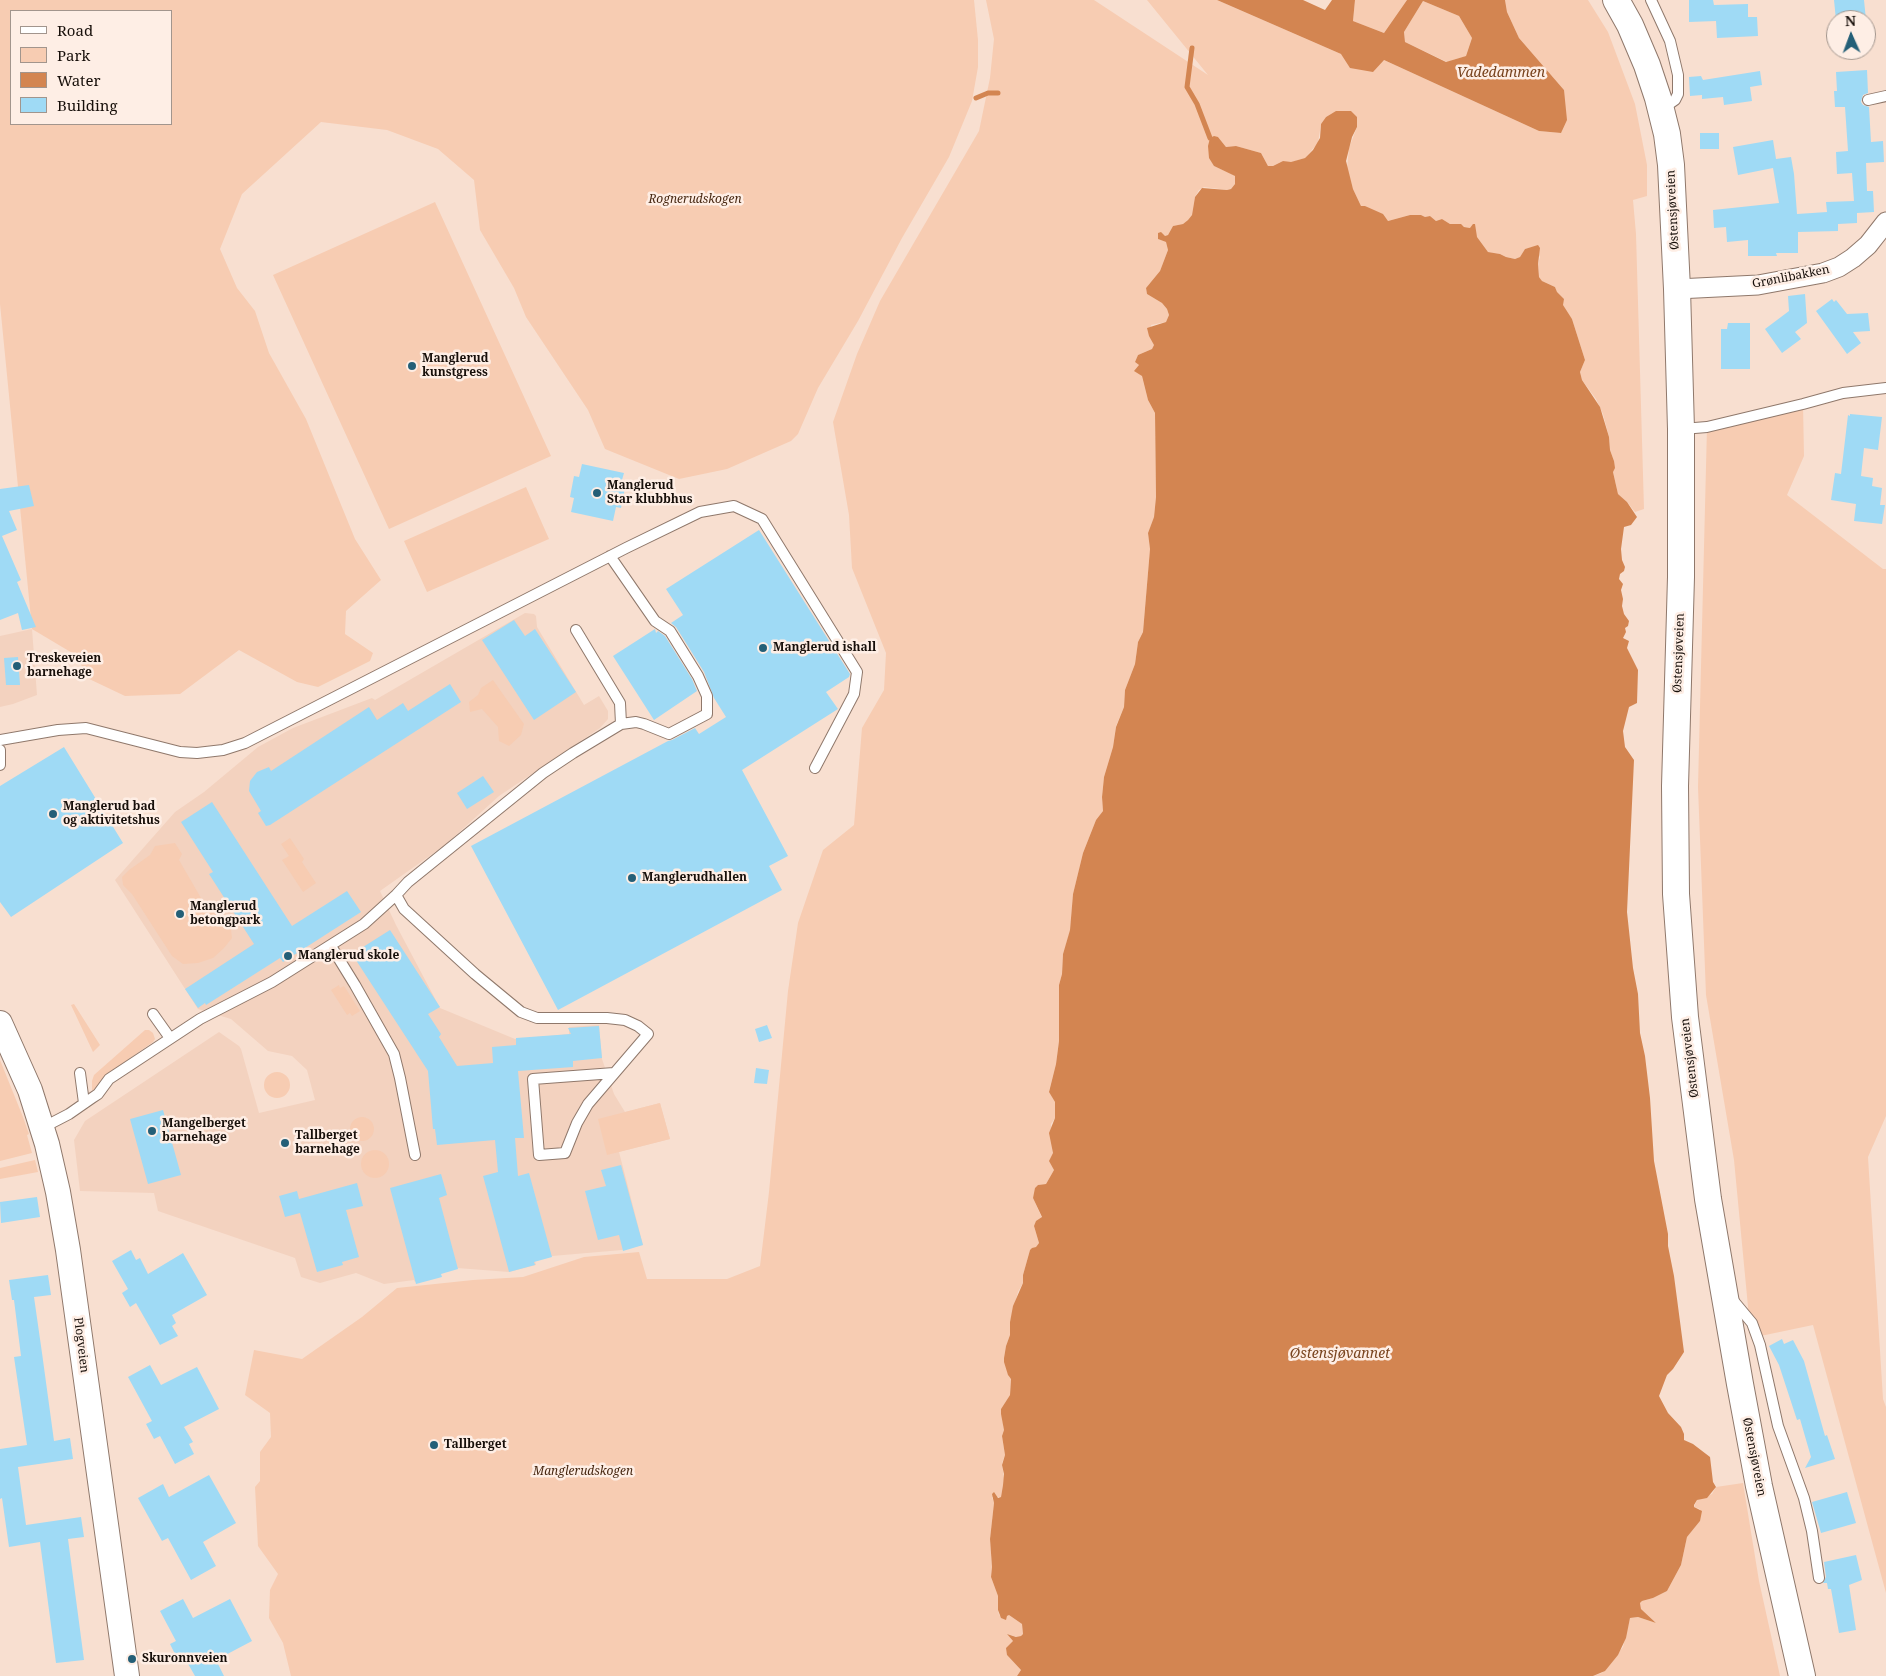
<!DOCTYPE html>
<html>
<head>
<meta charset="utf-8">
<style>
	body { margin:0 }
	#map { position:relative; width:1886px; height:1676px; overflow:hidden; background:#f8dfd0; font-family:"Noto Serif",serif }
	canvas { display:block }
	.legend { position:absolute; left:10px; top:10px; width:162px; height:115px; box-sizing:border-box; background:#feeee5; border:1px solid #a2958d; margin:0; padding:6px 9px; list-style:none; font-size:15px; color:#170f0a }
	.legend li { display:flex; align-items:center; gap:10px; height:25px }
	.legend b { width:25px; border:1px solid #a2958d }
	.north { position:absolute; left:1826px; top:10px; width:50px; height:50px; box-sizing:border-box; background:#feeee5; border:1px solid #a2958d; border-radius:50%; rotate:358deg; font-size:14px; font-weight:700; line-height:20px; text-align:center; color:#170f0a }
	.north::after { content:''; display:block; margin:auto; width:18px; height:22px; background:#245f77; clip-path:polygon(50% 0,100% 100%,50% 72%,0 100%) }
</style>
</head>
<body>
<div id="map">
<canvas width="1886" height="1676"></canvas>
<ul class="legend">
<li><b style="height:6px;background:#fff"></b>Road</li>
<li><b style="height:14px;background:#f7ccb2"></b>Park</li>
<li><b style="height:14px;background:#d38551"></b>Water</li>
<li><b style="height:14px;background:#9fdaf5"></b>Building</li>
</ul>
<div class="north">N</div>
</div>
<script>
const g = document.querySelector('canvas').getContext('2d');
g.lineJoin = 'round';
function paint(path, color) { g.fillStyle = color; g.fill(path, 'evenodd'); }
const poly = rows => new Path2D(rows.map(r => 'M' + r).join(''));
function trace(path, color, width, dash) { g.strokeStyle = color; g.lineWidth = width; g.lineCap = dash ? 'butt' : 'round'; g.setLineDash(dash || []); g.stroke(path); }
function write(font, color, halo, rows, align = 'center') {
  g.font = font + ' "Noto Serif",serif'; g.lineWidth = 5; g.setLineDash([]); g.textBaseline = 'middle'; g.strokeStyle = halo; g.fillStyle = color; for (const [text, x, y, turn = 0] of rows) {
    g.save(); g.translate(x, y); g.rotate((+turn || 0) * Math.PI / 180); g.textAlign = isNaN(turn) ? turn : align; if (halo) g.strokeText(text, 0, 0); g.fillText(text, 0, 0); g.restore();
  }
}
paint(poly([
	[525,613,534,614,536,616,537,627,584,705,599,696,608,711,608,719,600,728,499,796,445,845,380,891,396,925,440,1008,515,1039,569,1034,569,1027,599,1025,602,1059,614,1094,625,1112,660,1103,670,1139,619,1152,643,1245,622,1250,552,1256,535,1261,536,1265,509,1272,457,1268,440,1272,441,1275,415,1282,414,1280,384,1284,356,1273,320,1283,301,1277,295,1258,158,1211,154,1193,80,1191,74,1140,85,1121,219,1032,239,1046,241,1049,259,1113,315,1100,307,1070,292,1056,268,1051,231,1019,198,1009,115,880,175,812,204,792,258,747,293,728,372,698,375,700],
	[32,629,37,695,13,704,0,707,0,636]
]), '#f3d2bf');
paint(poly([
	[0,0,974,0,978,40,978,67,972,101,949,157,902,238,858,321,818,388,798,434,791,441,727,469,679,479,605,449,588,410,526,317,514,288,480,230,474,180,438,149,387,130,321,122,242,194,220,249,237,288,255,311,269,353,306,419,355,539,381,580,346,611,345,634,373,653,370,661,318,687,297,682,239,650,180,694,125,696,85,677,79,657,32,629,0,304],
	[11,11,171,11,171,124,11,124],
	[986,0,1094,0,1208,75,1147,0,1217,0,1341,54,1384,60,1539,131,1561,133,1564,90,1519,38,1507,12,1505,0,1588,0,1608,32,1635,104,1647,165,1647,196,1633,200,1636,234,1644,509,1635,512,1627,502,1618,494,1613,472,1614,461,1610,450,1609,437,1603,414,1596,399,1582,380,1580,372,1585,360,1572,319,1562,305,1555,287,1542,281,1539,277,1538,264,1540,257,1533,247,1525,249,1520,257,1515,259,1506,257,1500,254,1488,252,1470,228,1450,224,1442,219,1436,221,1430,216,1425,217,1421,215,1410,215,1388,221,1365,206,1361,206,1353,189,1347,168,1349,148,1357,127,1351,111,1342,111,1331,114,1326,117,1321,124,1318,143,1305,158,1289,163,1283,161,1273,166,1268,166,1261,153,1236,146,1226,147,1218,137,1214,166,1236,176,1235,184,1231,189,1227,190,1204,187,1199,190,1195,197,1192,215,1188,220,1183,224,1173,226,1168,235,1165,236,1158,233,1158,239,1166,242,1168,250,1160,271,1146,288,1147,294,1162,303,1167,309,1169,315,1166,322,1151,325,1154,345,1152,349,1138,355,1135,362,1139,365,1148,400,1155,413,1156,497,1154,517,1148,533,1150,549,1143,632,1138,642,1135,664,1125,690,1124,707,1116,726,1113,747,1104,777,1102,796,1103,811,1096,820,1083,853,1073,894,1070,931,1063,954,1062,974,1059,985,1059,1041,1056,1064,1049,1091,1055,1102,1055,1118,1051,1124,1054,1170,1046,1184,1038,1185,1033,1198,1042,1218,1034,1226,1039,1243,1036,1247,1030,1250,1023,1275,1023,1283,1018,1292,1010,1322,1010,1335,1006,1346,1004,1358,1009,1377,1011,1378,1010,1395,1001,1409,1004,1430,1002,1436,1005,1455,1002,1463,1004,1479,1001,1497,992,1497,994,1503,990,1539,992,1567,991,1577,998,1596,998,1610,999,1615,1006,1618,1007,1616,1009,1615,1022,1624,1023,1634,1021,1636,1017,1637,1007,1634,1013,1641,1007,1655,1021,1670,1017,1676,291,1676,283,1643,269,1618,270,1590,278,1574,258,1546,255,1487,260,1481,260,1452,271,1437,270,1413,245,1395,254,1350,302,1359,362,1317,397,1288,473,1280,523,1277,584,1257,639,1252,647,1279,727,1279,760,1266,769,1192,788,991,798,923,823,850,854,825,862,728,884,690,886,653,852,568,849,515,833,422,857,354,880,301,979,131,990,78,994,39],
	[1355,0,1407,0,1384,33,1353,21],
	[1423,1,1459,16,1472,38,1466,56,1447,62,1405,42,1404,32],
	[435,202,551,456,389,529,273,275],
	[1803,404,1804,456,1787,495,1883,569,1886,569,1886,1116,1868,1157,1883,1399,1886,1407,1886,1593,1813,1325,1751,1338,1734,1160,1706,995,1698,787,1707,427],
	[526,487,549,539,427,592,404,541],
	[493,680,524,724,521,735,509,746,499,741,498,727,482,709,470,712,469,702,478,695,481,688],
	[290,838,304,859,302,862,316,883,303,892,282,860,289,856,281,844],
	[175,843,182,854,179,860,201,898,231,929,232,938,224,948,213,958,198,963,183,964,172,956,132,894,123,885,122,877,129,870,150,855,155,846],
	[339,985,340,988,344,986,360,1011,352,1016,350,1013,347,1015,331,990],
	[74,1004,100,1045,93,1052,71,1005],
	[145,1030,149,1030,153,1033,155,1039,153,1042,106,1075,94,1091,92,1090,92,1081,94,1075],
	[0,1060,23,1117,29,1134,27,1135,32,1153,0,1161],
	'264 1085a13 13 0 1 1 26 0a13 13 0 1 1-26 0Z',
	[660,1103,670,1139,607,1155,598,1119],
	'350 1129a12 12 0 1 1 24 0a12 12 0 1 1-24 0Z',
	'361 1164a14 14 0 1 1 28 0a14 14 0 1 1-28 0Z',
	[35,1160,38,1172,0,1179,0,1168],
	[1743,1483,1759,1581,1780,1676,1593,1676,1602,1673,1623,1647,1630,1618,1638,1617,1656,1623,1641,1609,1640,1603,1642,1601,1653,1598,1667,1591,1681,1565,1687,1537,1700,1521,1700,1509,1694,1507,1697,1500,1712,1494,1716,1487]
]), '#f7ccb2');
paint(poly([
	[1217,0,1303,0,1325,10,1332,0,1355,0,1353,21,1384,33,1407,0,1505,0,1507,12,1519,38,1564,90,1567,120,1561,133,1539,131,1384,60,1373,72,1350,68,1341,54],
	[1423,1,1459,16,1472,38,1466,56,1446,62,1405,42,1404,32],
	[1336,111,1351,111,1357,117,1357,127,1352,137,1346,161,1353,189,1361,206,1365,206,1383,214,1388,221,1410,215,1421,215,1425,217,1430,216,1436,221,1442,219,1450,224,1461,224,1464,227,1470,228,1473,224,1475,224,1477,237,1488,252,1500,254,1506,257,1515,259,1520,257,1525,249,1538,245,1540,248,1538,264,1539,277,1542,281,1555,287,1557,292,1564,299,1563,305,1572,319,1585,360,1580,372,1582,380,1600,407,1609,437,1610,450,1614,461,1615,468,1613,472,1618,494,1627,502,1637,517,1631,525,1624,527,1621,549,1622,560,1625,567,1624,571,1620,574,1619,579,1623,584,1621,590,1623,599,1622,606,1624,614,1629,621,1628,626,1625,628,1626,632,1623,638,1629,641,1627,648,1638,670,1637,703,1629,707,1623,731,1625,747,1634,760,1627,912,1633,968,1638,994,1640,1033,1645,1056,1650,1098,1654,1161,1668,1234,1668,1246,1674,1276,1684,1352,1673,1369,1667,1375,1659,1396,1668,1413,1681,1427,1684,1434,1684,1440,1693,1444,1710,1457,1713,1482,1716,1487,1707,1498,1697,1500,1694,1505,1694,1507,1702,1511,1700,1521,1687,1537,1681,1565,1667,1591,1653,1598,1642,1601,1640,1603,1641,1609,1656,1623,1638,1617,1630,1618,1626,1638,1618,1655,1605,1671,1593,1676,1017,1676,1021,1670,1007,1655,1006,1648,1013,1641,1007,1634,1016,1637,1021,1636,1023,1634,1022,1624,1009,1615,1007,1616,1006,1620,1001,1618,998,1610,998,1596,991,1577,992,1567,990,1539,994,1503,992,1494,994,1492,998,1498,1001,1497,1003,1485,1004,1474,1002,1465,1005,1455,1002,1436,1004,1430,1001,1414,1001,1409,1010,1395,1011,1379,1008,1375,1004,1362,1004,1358,1006,1346,1010,1335,1010,1322,1013,1306,1023,1283,1023,1275,1030,1250,1032,1248,1036,1247,1039,1243,1034,1226,1036,1221,1042,1217,1033,1198,1035,1188,1038,1185,1046,1184,1054,1170,1049,1161,1053,1153,1049,1133,1055,1118,1055,1102,1049,1092,1056,1064,1059,1041,1059,985,1062,974,1063,954,1070,930,1073,894,1083,853,1096,820,1103,811,1102,797,1104,777,1113,747,1116,727,1124,707,1125,690,1135,664,1138,642,1143,632,1150,549,1148,533,1154,517,1156,497,1155,413,1148,400,1142,376,1134,371,1139,365,1135,362,1138,355,1152,349,1154,345,1149,336,1147,328,1166,322,1169,315,1167,309,1162,303,1147,294,1146,288,1160,271,1168,250,1166,242,1158,239,1158,233,1161,232,1165,236,1168,235,1173,226,1183,224,1188,220,1192,215,1195,197,1202,188,1227,190,1231,189,1235,184,1235,176,1214,166,1209,158,1208,146,1210,138,1214,136,1218,137,1226,147,1236,146,1261,153,1268,166,1273,166,1283,161,1291,162,1305,158,1313,150,1320,138,1321,124,1326,117]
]), '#d38551');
trace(poly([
	[1192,48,1187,87,1197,104,1210,138],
	[976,98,988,93,998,93]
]), '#d38551', 5);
paint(poly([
	[1689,0,1713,0,1714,5,1748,4,1748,17,1757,17,1758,36,1717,38,1716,21,1689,22],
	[1834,0,1864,0,1866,20,1836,20],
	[1867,70,1868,93,1863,95,1861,102,1863,105,1869,107,1871,142,1883,141,1884,162,1866,163,1867,191,1873,191,1874,212,1857,213,1857,223,1838,224,1838,231,1798,232,1798,253,1776,253,1777,256,1748,256,1748,240,1727,242,1726,227,1714,228,1713,210,1779,203,1773,168,1738,175,1733,147,1773,140,1776,159,1791,157,1794,174,1797,214,1827,212,1826,202,1854,201,1852,173,1837,174,1836,152,1848,151,1845,107,1835,107,1834,91,1837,91,1836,72],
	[1760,71,1762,85,1750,87,1752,101,1724,105,1723,97,1702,99,1702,95,1690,96,1689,77,1701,76,1703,80],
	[1700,133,1719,133,1719,149,1700,149],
	[1805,294,1807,323,1795,332,1801,339,1782,353,1765,329,1789,311,1788,296],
	[1832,299,1834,302,1836,300,1847,314,1868,313,1870,331,1853,332,1861,343,1847,354,1816,311],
	[1728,323,1750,323,1750,369,1721,369,1721,329,1727,329],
	[1850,414,1882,417,1878,450,1864,448,1861,476,1873,478,1872,486,1882,488,1880,505,1885,505,1882,524,1854,521,1856,504,1831,500,1835,473,1841,474,1848,415,1850,416],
	[582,464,624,473,620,487,625,488,621,508,616,507,613,521,571,512,574,498,570,497,574,476,579,477],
	[29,485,34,506,9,511,17,530,2,536,21,580,17,582,36,627,22,630,18,613,0,620,0,489],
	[759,530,850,674,849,677,826,692,838,709,742,770,788,856,769,866,782,890,558,1010,471,846,668,741,672,740,695,728,699,734,726,717,714,698,704,672,676,627,671,623,683,615,666,589],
	[514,620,525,636,535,629,576,692,534,720,482,640],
	[655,629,656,633,658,631,665,636,692,679,697,691,654,720,613,656],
	[18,657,20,685,6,685,4,658],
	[450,684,461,702,270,825,266,826,258,813,261,811,249,791,250,781,257,772,269,767,271,771,369,707,377,720,403,703,408,711],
	[64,747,123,843,11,917,0,902,0,786],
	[483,776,494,792,467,809,457,793],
	[212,802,292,926,347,891,361,912,283,962,280,958,206,1005,205,1003,198,1008,185,989,254,944,209,874,213,872,181,822],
	[390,930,440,1007,428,1014,441,1034,439,1037,457,1066,493,1063,492,1047,516,1045,516,1038,571,1034,568,1028,599,1026,602,1058,573,1061,573,1067,518,1071,524,1138,515,1138,518,1176,529,1173,552,1257,534,1262,535,1265,509,1272,508,1268,483,1176,498,1172,495,1140,437,1145,435,1129,433,1129,428,1071,352,954],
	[767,1025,772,1038,759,1042,755,1029],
	[756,1068,769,1070,767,1084,754,1083],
	[163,1110,181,1175,148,1184,130,1119],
	[621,1165,643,1245,623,1251,619,1235,598,1240,585,1191,606,1186,601,1170],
	[441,1174,447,1195,439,1198,458,1269,441,1274,442,1277,416,1284,390,1188],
	[357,1183,363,1206,346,1210,359,1257,342,1262,343,1265,317,1272,300,1213,285,1217,279,1196,297,1191,299,1199],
	[37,1197,40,1217,1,1223,0,1202],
	[131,1250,136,1260,140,1258,148,1274,183,1253,207,1295,172,1315,176,1323,172,1326,178,1336,160,1345,136,1303,130,1307,122,1293,128,1289,112,1261],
	[48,1275,51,1295,34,1297,42,1353,54,1441,70,1438,73,1459,18,1467,26,1525,81,1517,84,1537,68,1539,84,1660,56,1663,40,1542,9,1547,2,1498,0,1499,0,1449,27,1445,14,1357,21,1356,14,1300,12,1300,9,1280],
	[1782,1339,1784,1344,1793,1340,1804,1361,1825,1436,1827,1435,1835,1459,1805,1468,1811,1457,1800,1419,1797,1420,1779,1365,1769,1346],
	[150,1365,161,1385,197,1367,219,1409,184,1427,193,1442,189,1444,194,1454,175,1464,160,1436,154,1439,146,1424,152,1421,128,1377],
	[209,1475,236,1523,203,1542,216,1566,191,1580,168,1538,162,1541,138,1498,163,1484,169,1497],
	[1847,1492,1856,1523,1821,1533,1812,1502],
	[1856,1555,1862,1580,1849,1585,1856,1630,1839,1633,1831,1589,1828,1589,1827,1583,1823,1583,1826,1577,1824,1562],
	[183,1599,193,1618,230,1599,252,1641,216,1660,224,1676,195,1676,183,1655,177,1658,170,1644,176,1641,160,1611]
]), '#9fdaf5');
const service = poly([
	[1651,0,1670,41,1678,75,1678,94,1675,100,1662,109],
	[1868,100,1886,96],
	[1682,429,1707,427,1803,404,1843,393,1886,388],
	[576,630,620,703,621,724],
	[0,740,58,730,86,728,180,752,197,753,223,750,245,743,626,548,700,512,734,506,762,519,857,672,854,694,815,768],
	[0,750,0,765],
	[396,895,404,909,475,974,521,1012,537,1018,607,1018,625,1020,638,1026,648,1034,588,1104,577,1123,565,1153,539,1155,533,1079,614,1073],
	[331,946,355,985,394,1054,400,1078,415,1155],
	[153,1014,170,1038],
	[80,1073,84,1103],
	[42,1128,69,1114,92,1098,98,1094,109,1079,200,1019,272,982,364,924,396,895,408,882,543,773,573,753,621,724,636,722,644,724,669,734,707,714,707,696,698,676,670,631,655,621,610,556],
	[1732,1299,1752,1323,1760,1345,1778,1426,1804,1498,1812,1531,1819,1578]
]);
const minor = poly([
	[1677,289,1758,285,1823,273,1839,267,1853,258,1868,245,1886,222]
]);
const tertiary = poly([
	[0,1023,30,1090,47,1144,58,1192,68,1250,127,1676]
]);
const secondary = poly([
	[1616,0,1630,25,1647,65,1658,98,1667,134,1671,165,1677,289,1681,429,1681,577,1675,786,1676,894,1685,1017,1708,1199,1740,1384,1759,1486,1802,1676]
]);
trace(service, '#8f786b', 12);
trace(minor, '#8f786b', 21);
trace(tertiary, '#8f786b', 26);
trace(secondary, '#8f786b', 28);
trace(service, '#fff', 10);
trace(minor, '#fff', 19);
trace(tertiary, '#fff', 24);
trace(secondary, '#fff', 26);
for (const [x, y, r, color] of [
	[412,366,5,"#245f77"],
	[597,493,5,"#245f77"],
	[763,648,5,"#245f77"],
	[17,666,5,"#245f77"],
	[53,814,5,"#245f77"],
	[632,878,5,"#245f77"],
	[180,914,5,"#245f77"],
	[288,956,5,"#245f77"],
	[152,1131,5,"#245f77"],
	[285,1143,5,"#245f77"],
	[434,1445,5,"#245f77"],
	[132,1659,5,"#245f77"]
]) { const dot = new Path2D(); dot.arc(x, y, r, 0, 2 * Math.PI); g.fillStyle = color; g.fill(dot); trace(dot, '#feeee5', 2); }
write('italic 12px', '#472711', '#feeee5', [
	["Rognerudskogen",695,200],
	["Manglerudskogen",583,1472]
]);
write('12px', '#170f0a', '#feeee5', [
	["Østensjøveien",1673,210,-93],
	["Grønlibakken",1791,277,-11],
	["Østensjøveien",1679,653,-88],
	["Østensjøveien",1690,1058,-97],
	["Plogveien",81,1345,83],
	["Østensjøveien",1754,1457,79]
]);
write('bold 12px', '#170f0a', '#feeee5', [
	["Manglerud",422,359],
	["kunstgress",422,373],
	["Manglerud",607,486],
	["Star klubbhus",607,500],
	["Manglerud ishall",773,648],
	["Treskeveien",27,659],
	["barnehage",27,673],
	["Manglerud bad",63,807],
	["og aktivitetshus",63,821],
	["Manglerudhallen",642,878],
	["Manglerud",190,907],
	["betongpark",190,921],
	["Manglerud skole",298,956],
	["Mangelberget",162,1124],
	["barnehage",162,1138],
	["Tallberget",295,1136],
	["barnehage",295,1150],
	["Tallberget",444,1445],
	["Skuronnveien",142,1659]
], 'left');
write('italic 14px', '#79441f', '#feeee5', [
	["Vadedammen",1501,73],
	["Østensjøvannet",1340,1354]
]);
</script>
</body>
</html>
